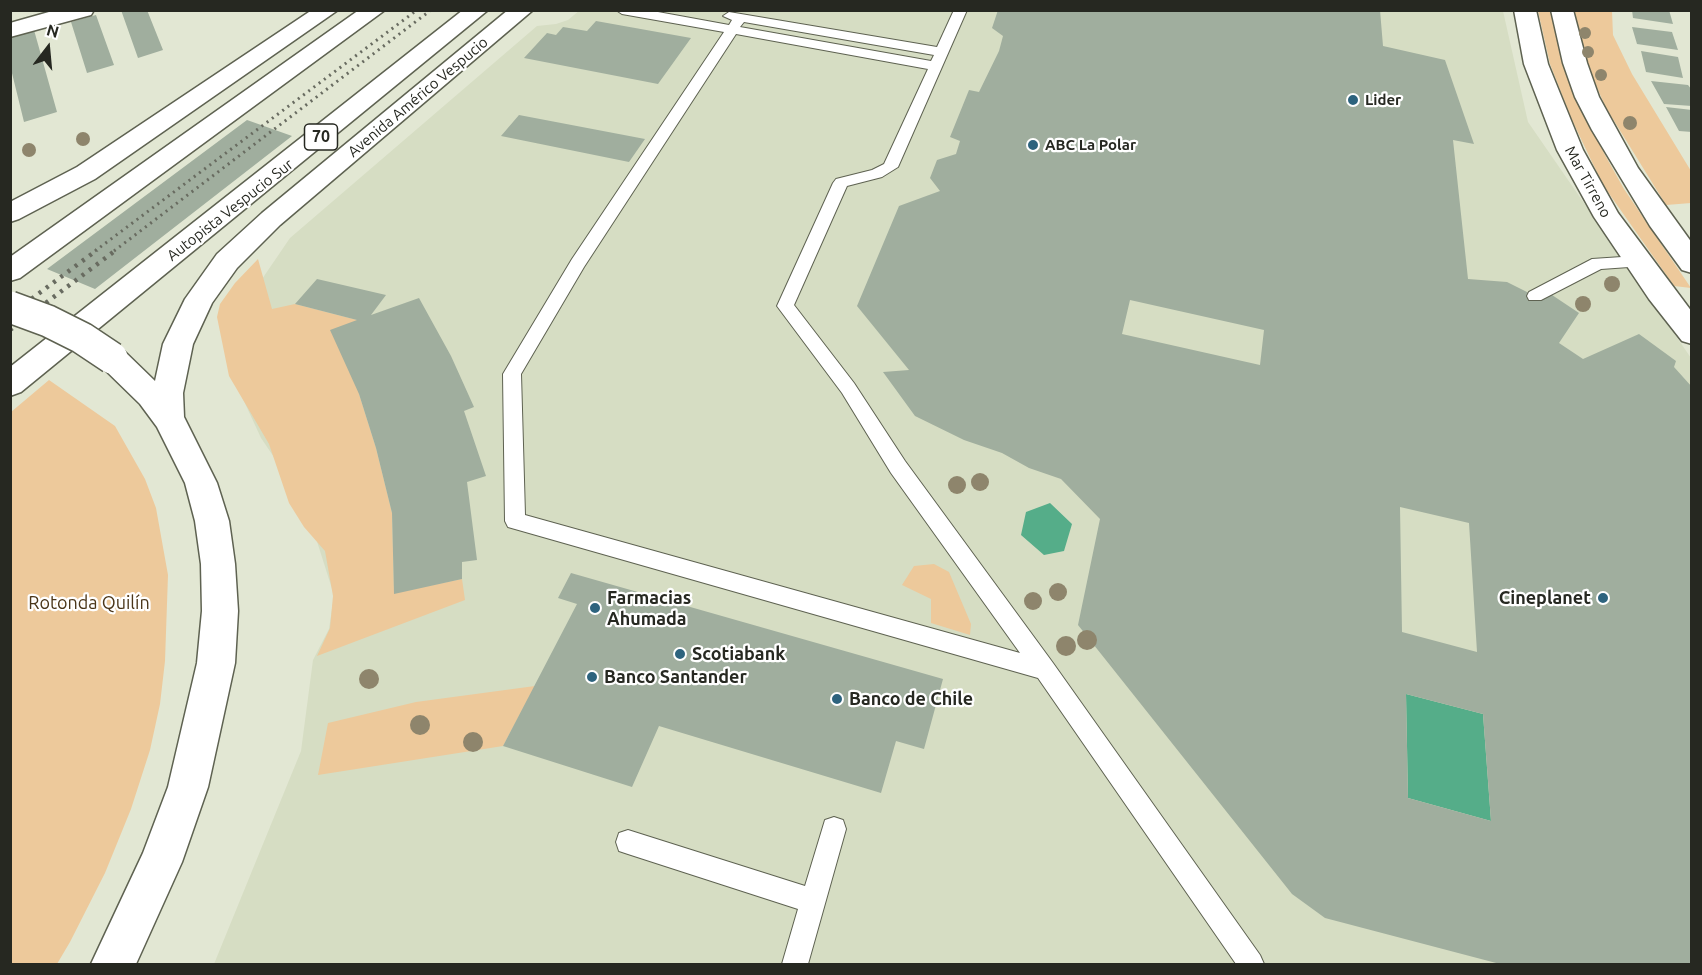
<!DOCTYPE html>
<html>
<head>
<meta charset="utf-8">
<style>
	body { margin:0 }
	#map { position:relative; width:1702px; height:975px; overflow:hidden; background:#e2e7d3; font-family:Ubuntu,sans-serif }
	canvas { display:block }
	.frame { position:absolute; inset:0; border:12px solid #262821; pointer-events:none }
	.north { position:absolute; left:18px; top:18px; width:60px; height:60px; -webkit-text-stroke:4px #fff; paint-order:stroke; rotate:16deg; font-size:16px; font-weight:700; line-height:24px; text-align:center; color:#262821 }
	.north::after { content:''; display:block; margin:auto; width:21px; height:27px; background:#262821; clip-path:polygon(50% 0,100% 100%,50% 72%,0 100%) }
</style>
</head>
<body>
<div id="map">
<canvas width="1702" height="975"></canvas>
<div class="frame"></div>
<div class="north">N</div>
</div>
<script>
const g = document.querySelector('canvas').getContext('2d');
g.lineJoin = 'round';
function paint(path, color) { g.fillStyle = color; g.fill(path, 'evenodd'); }
const poly = rows => new Path2D(rows.map(r => 'M' + r).join(''));
function trace(path, color, width, dash) { g.strokeStyle = color; g.lineWidth = width; g.lineCap = dash ? 'butt' : 'round'; g.setLineDash(dash || []); g.stroke(path); }
function write(font, color, halo, rows, align = 'center') {
  g.font = font + ' Ubuntu,sans-serif'; g.lineWidth = 4.5; g.setLineDash([]); g.textBaseline = 'middle'; g.strokeStyle = halo; g.fillStyle = color; for (const [text, x, y, turn = 0] of rows) {
    g.save(); g.translate(x, y); g.rotate((+turn || 0) * Math.PI / 180); g.textAlign = isNaN(turn) ? turn : align; if (halo) g.strokeText(text, 0, 0); g.fillText(text, 0, 0); g.restore();
  }
}
paint(poly([
	[580,10,1503,11,1528,122,1691,358,1691,964,214,964,301,751,313,660,329,629,334,595,314,532,284,472,261,438,237,386,245,304,290,238,537,26,556,24,568,20]
]), '#d6ddc3');
paint(poly([
	[1538,11,1557,11,1588,118,1605,155,1624,189,1691,288,1674,286,1603,185,1571,118,1550,64],
	[1570,11,1612,11,1613,35,1632,74,1691,171,1691,203,1666,205,1606,108,1582,54],
	[258,259,272,309,295,304,357,320,359,394,376,448,392,513,394,593,462,579,465,600,317,656,330,628,333,596,325,551,304,527,289,503,269,444,229,376,217,317,220,304,235,283],
	[49,380,115,426,145,479,156,508,168,575,165,661,160,704,150,750,131,809,105,873,70,942,57,964,11,964,11,412],
	[934,564,949,572,971,624,970,635,931,623,931,599,902,585,914,566],
	[535,686,503,746,318,775,328,723,416,702]
]), '#edc99b');
paint(poly([
	[1050,503,1072,524,1064,551,1044,555,1021,535,1026,512],
	[1406,694,1483,714,1491,821,1408,798]
]), '#55ad89');
paint(poly([
	[121,10,147,10,163,50,138,58],
	[998,10,1380,10,1383,46,1445,60,1474,144,1453,140,1468,279,1507,282,1535,296,1552,295,1579,313,1559,343,1583,359,1639,334,1676,361,1674,367,1692,387,1692,964,1500,964,1325,918,1292,894,1078,625,1100,519,1061,479,1029,468,1002,453,964,440,915,416,883,372,909,370,857,306,899,206,940,191,930,178,937,160,956,154,960,141,950,137,969,90,979,92,999,51,1003,36,992,28],
	[1130,300,1264,330,1260,365,1122,334],
	[1400,507,1469,523,1477,652,1402,632],
	[1406,694,1483,714,1491,821,1408,798],
	[1632,10,1669,10,1673,24,1633,18],
	[96,15,114,65,87,73,71,22],
	[596,21,691,38,658,84,524,58,547,33,556,35,563,27,587,31],
	[1632,27,1672,32,1678,50,1637,44],
	[34,30,57,112,24,122,10,65,10,37],
	[1641,51,1678,57,1683,78,1646,72],
	[1651,81,1688,85,1692,90,1692,106,1664,104],
	[1666,107,1692,110,1692,132,1679,131],
	[519,115,645,139,629,162,501,136],
	[247,120,292,136,95,289,47,269],
	[317,279,386,295,371,315,419,298,451,356,474,407,464,411,486,476,467,482,477,560,462,562,462,579,394,594,392,513,376,448,359,394,330,330,357,320,295,304],
	[571,573,943,679,924,749,896,741,881,793,659,726,632,787,503,746,577,604,558,598]
]), '#a0ae9e');
const lane = poly([
	[616,10,647,10,729,25,732,20,723,16,729,12,937,47,954,10,967,10,898,167,882,177,847,186,794,305,854,383,905,461,1053,663,1260,955,1264,964,1236,964,1038,678,508,527,505,521,503,374,572,259,724,32,622,14,616,10],
	[744,22,934,55,931,61,740,27,744,22],
	[736,34,928,69,884,164,872,170,836,179,833,183,777,306,842,393,891,473,1020,653,525,515,521,374,584,267,736,34],
	[1637,256,1643,258,1645,262,1643,266,1601,269,1541,300,1529,300,1527,296,1529,292,1592,259,1637,256],
	[834,817,843,820,846,829,808,964,782,964,798,909,628,854,619,851,616,842,619,833,628,830,805,886,825,820,834,817]
]);
const street = poly([
	[56,10,94,10,91,15,10,37,10,23,56,10]
]);
const secondary = poly([
	[1514,10,1536,10,1548,64,1583,150,1618,213,1692,312,1692,344,1682,341,1649,299,1594,217,1557,150,1524,64,1514,10],
	[1551,10,1573,10,1587,63,1599,97,1638,168,1692,243,1692,273,1682,270,1650,226,1592,130,1575,97,1563,63,1551,10]
]);
const primary = poly([
	[312,10,338,10,95,179,19,219,10,222,10,202,77,167,312,10],
	[508,10,533,10,280,225,237,268,212,303,193,344,183,393,184,417,217,483,229,521,235,564,238,611,235,663,208,787,182,862,136,964,91,964,143,853,168,787,197,663,202,611,201,564,195,521,185,483,157,427,140,404,101,366,97,358,101,350,112,347,123,350,155,381,163,344,185,299,217,254,262,213,508,10]
]);
const highway = poly([
	[359,10,385,10,20,278,10,281,10,257,359,10],
	[463,10,488,10,21,392,10,396,10,367,463,10]
]);
trace(lane, '#5e6251', 2);
trace(street, '#5e6251', 3);
trace(secondary, '#5e6251', 3);
trace(primary, '#5e6251', 3);
trace(highway, '#5e6251', 3);
paint(lane, '#fff');
paint(street, '#fff');
paint(secondary, '#fff');
paint(primary, '#fff');
paint(highway, '#fff');
trace(poly([
	[95,251,417,10],
	[114,251,431,10]
]), '#686b60', 3, [2, 4.5]);
trace(poly([
	[10,315,97,250],
	[10,330,116,250]
]), '#686b60', 4.5, [3, 6]);
const primaryBridge = poly([
	[10,307,48,321,82,338,112,358]
]);
trace(primaryBridge, '#5e6251', 34, []);
trace(primaryBridge, '#fff', 31);
g.fillStyle = '#8e856c';
for (const [x, y, r] of [
	[1585,33,6],
	[1588,52,6],
	[1601,75,6],
	[1630,123,7],
	[83,139,7],
	[29,150,7],
	[1612,284,8],
	[1583,304,8],
	[980,482,9],
	[957,485,9],
	[1058,592,9],
	[1033,601,9],
	[1087,640,10],
	[1066,646,10],
	[369,679,10],
	[420,725,10],
	[473,742,10]
]) { g.beginPath(); g.arc(x, y, r, 0, 2 * Math.PI); g.fill(); }
for (const [x, y, r, color] of [
	[1353,100,6,"#2d637e"],
	[1033,145,6,"#2d637e"],
	[1603,598,6,"#2d637e"],
	[595,608,6,"#2d637e"],
	[680,654,6,"#2d637e"],
	[592,677,6,"#2d637e"],
	[837,699,6,"#2d637e"]
]) { const dot = new Path2D(); dot.arc(x, y, r, 0, 2 * Math.PI); g.fillStyle = color; g.fill(dot); trace(dot, '#fff', 2); }
write('15px', '#262821', '#fff', [
	["Avenida Américo Vespucio",418,97,-40],
	["Mar Tirreno",1588,182,61],
	["Autopista Vespucio Sur",230,210,-38]
]);
write('bold 15px', '#262821', '#fff', [
	["Lider",1365,100],
	["ABC La Polar",1045,145]
], 'left');
for (const [x, y, w] of [
	[321,137,33]
]) { const box = new Path2D(); box.roundRect(x - w / 2, y - 13, w, 26, 4.5); g.fillStyle = '#fff'; g.fill(box); trace(box, '#262821', 1.5); }
write('bold 16px', '#262821', null, [
	["70",321,137]
]);
write('bold 18px', '#262821', '#fff', [
	["Farmacias",607,598],
	["Ahumada",607,619],
	["Cineplanet",1591,598,"right"],
	["Scotiabank",692,654],
	["Banco Santander",604,677],
	["Banco de Chile",849,699]
], 'left');
write('18px', '#4a3518', '#fff', [
	["Rotonda Quilín",89,603]
]);
</script>
</body>
</html>
